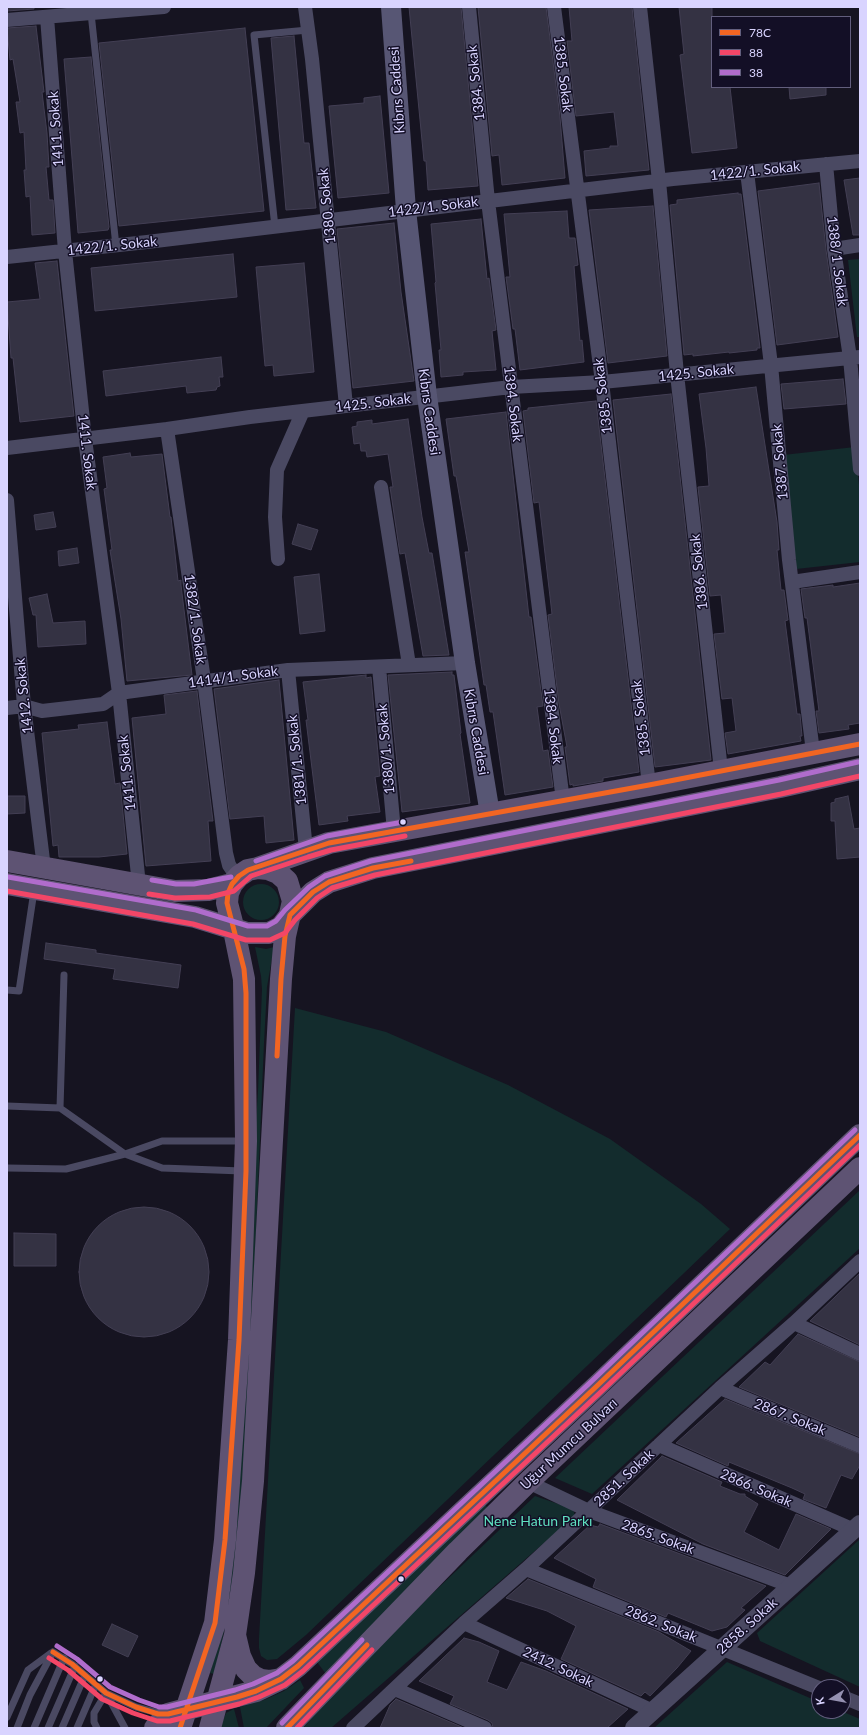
<!DOCTYPE html>
<html>
<head>
<meta charset="utf-8">
<style>
	body { margin:0 }
	#map { position:relative; width:867px; height:1735px; overflow:hidden; background:#161421; font-family:Lato,sans-serif }
	canvas { display:block }
	.frame { position:absolute; inset:0; border:8px solid #d9d4ff; pointer-events:none }
	.legend { position:absolute; left:711px; top:16px; width:140px; height:72px; box-sizing:border-box; background:#130f26; border:1px solid #625e7d; margin:0; padding:5px 7px; list-style:none; font-size:12px; color:#d9d4ff }
	.legend li { display:flex; align-items:center; gap:8px; height:20px }
	.legend b { width:20px; border:1px solid #625e7d }
	.north { position:absolute; left:811px; top:1679px; width:40px; height:40px; box-sizing:border-box; background:#130f26; border:1px solid #625e7d; border-radius:50%; rotate:259deg; font-size:11px; font-weight:700; line-height:16px; text-align:center; color:#d9d4ff }
	.north::after { content:''; display:block; margin:auto; width:14px; height:18px; background:#9591b1; clip-path:polygon(50% 0,100% 100%,50% 72%,0 100%) }
</style>
</head>
<body>
<div id="map">
<canvas width="867" height="1735"></canvas>
<div class="frame"></div>
<ul class="legend">
<li><b style="height:5px;background:#f26522"></b>78C</li>
<li><b style="height:5px;background:#f34667"></b>88</li>
<li><b style="height:5px;background:#b06ccc"></b>38</li>
</ul>
<div class="north">K</div>
</div>
<script>
const g = document.querySelector('canvas').getContext('2d');
g.lineJoin = 'round';
function paint(path, color) { g.fillStyle = color; g.fill(path, 'evenodd'); }
const poly = rows => new Path2D(rows.map(r => 'M' + r).join(''));
function trace(path, color, width, dash) { g.strokeStyle = color; g.lineWidth = width; g.lineCap = dash ? 'butt' : 'round'; g.setLineDash(dash || []); g.stroke(path); }
function write(font, color, halo, rows, align = 'center') {
  g.font = font + ' Lato,sans-serif'; g.lineWidth = 3; g.setLineDash([]); g.textBaseline = 'middle'; g.strokeStyle = halo; g.fillStyle = color; for (const [text, x, y, turn = 0] of rows) {
    g.save(); g.translate(x, y); g.rotate((+turn || 0) * Math.PI / 180); g.textAlign = isNaN(turn) ? turn : align; if (halo) g.strokeText(text, 0, 0); g.fillText(text, 0, 0); g.restore();
  }
}
paint(poly([
	[860,259,860,337,857,337,848,260],
	[855,447,860,494,860,562,796,569,783,455],
	'243 902a18 18 0 1 1 36 0a18 18 0 1 1-36 0Z',
	[255,947,266,949,274,947,267,987,264,1043,249,1399,237,1553,224,1632,214,1674,210,1673,224,1624,258,1091,262,989,261,976],
	[295,1008,386,1032,508,1085,610,1139,701,1204,730,1229,306,1635,277,1659,267,1660,261,1656,259,1648,259,1638],
	[860,1190,860,1248,592,1494,555,1478],
	[535,1496,573,1509,575,1516,331,1728,303,1728,340,1686,433,1593],
	[484,1504,488,1508,326,1674,317,1662],
	[860,1539,860,1687,760,1641,757,1633],
	[727,1662,819,1702,819,1711,841,1711,860,1719,860,1728,654,1728],
	[300,1680,304,1688,266,1728,244,1728,240,1707,264,1700,284,1691],
	[234,1709,239,1728,220,1728,226,1713]
]), '#132c2d');
const building = poly([
	[7,7,34,7,34,9,7,11,7,7],
	[409,7,461,7,478,186,428,190,426,161,424,161,409,7],
	[478,7,546,7,560,117,565,178,502,185,499,155,492,156,478,7],
	[569,7,632,7,649,170,586,176,584,151,610,148,610,146,618,146,614,112,576,116,567,41,572,41,569,7],
	[679,7,712,7,712,87,730,87,737,148,692,153,680,55,684,54,679,7],
	[36,26,44,92,42,92,47,133,49,167,46,167,49,200,53,200,55,233,32,235,30,196,26,197,24,170,26,170,24,132,20,133,16,102,20,102,13,59,10,60,7,28,36,26],
	[245,28,264,211,119,226,99,43,245,28],
	[294,36,304,143,309,143,316,208,286,210,271,38,294,36],
	[91,57,109,227,108,230,78,233,64,59,91,57],
	[789,87,826,87,826,95,790,99,789,87],
	[380,96,389,193,338,198,329,106,364,103,364,98,380,96],
	[860,178,860,235,853,235,844,180,860,178],
	[819,183,826,250,838,337,777,345,758,191,819,183],
	[738,193,738,194,741,194,760,348,757,348,757,350,729,353,729,352,693,356,693,354,684,355,670,205,677,204,677,200,738,193],
	[653,206,667,356,608,363,589,210,653,206],
	[567,211,569,238,575,238,578,265,574,266,580,341,582,340,584,362,520,370,515,329,513,329,506,277,510,277,504,214,567,211],
	[481,219,487,279,489,278,496,330,492,331,496,370,463,372,463,375,441,377,439,350,441,350,435,283,436,282,431,224,481,219],
	[394,223,401,292,414,381,353,388,337,229,394,223],
	[233,254,237,297,95,311,91,268,233,254],
	[57,261,74,416,20,422,13,358,11,358,7,302,40,299,35,263,57,261],
	[304,263,314,372,274,376,273,365,265,366,256,267,304,263],
	[221,357,223,377,219,377,220,386,217,387,216,390,187,393,186,386,106,396,103,371,221,357],
	[843,379,846,404,784,409,781,384,843,379],
	[756,387,777,522,779,550,777,550,781,590,784,590,788,620,785,621,797,714,800,714,802,736,800,736,801,741,728,754,725,733,736,731,732,698,722,699,714,634,725,633,721,595,710,596,698,487,709,486,706,448,699,394,756,387],
	[671,394,711,760,655,767,613,400,671,394],
	[596,401,639,772,603,778,603,781,573,786,573,784,570,785,565,747,567,747,559,704,548,615,552,614,539,502,534,503,523,411,528,410,528,408,596,401],
	[506,412,529,617,531,617,543,706,537,707,543,751,548,750,553,787,505,795,493,712,490,712,486,685,484,685,465,552,469,552,456,476,454,476,446,419,506,412],
	[408,419,422,517,429,553,432,553,449,655,423,656,405,553,400,554,390,487,393,487,388,454,367,457,366,451,361,451,360,443,354,444,352,427,357,426,357,422,372,420,372,424,408,419],
	[130,453,131,457,162,454,170,517,171,517,178,581,181,580,181,585,192,675,127,681,121,619,110,550,112,550,104,489,107,488,103,457,130,453],
	[53,512,56,527,36,530,34,515,53,512],
	[298,524,318,530,311,550,292,544,298,524],
	[77,548,79,563,59,566,58,551,77,548],
	[319,574,325,631,300,634,294,577,319,574],
	[860,583,860,723,848,725,849,729,819,733,816,711,819,711,807,618,805,618,801,589,833,585,833,587,860,583],
	[47,594,53,623,85,621,86,644,38,647,36,615,33,615,29,598,47,594],
	[452,672,452,675,454,675,461,733,460,734,470,803,402,812,388,675,452,672],
	[366,675,366,678,371,677,380,776,375,777,380,812,347,816,348,821,319,825,306,720,308,720,303,682,366,675],
	[279,680,294,840,266,843,264,816,230,819,214,689,279,680],
	[197,691,213,821,208,821,211,861,146,866,132,718,166,714,164,695,197,691],
	[107,722,115,784,120,783,127,854,99,857,59,857,58,845,53,846,42,733,79,729,78,725,107,722],
	[7,796,25,796,25,813,7,814,7,796],
	[848,796,854,829,860,828,860,857,837,859,835,821,831,821,831,803,835,802,835,799,848,796],
	[46,943,96,950,96,953,181,965,178,988,113,979,115,969,44,959,46,943],
	'79 1272a65 65 0 1 1 130 0a65 65 0 1 1-130 0Z',
	[14,1233,56,1234,56,1266,14,1266,14,1233],
	[860,1273,860,1345,810,1321,860,1273],
	[798,1334,860,1362,860,1437,739,1387,765,1362,770,1365,798,1334],
	[725,1399,860,1454,860,1465,852,1479,841,1475,826,1508,803,1499,805,1494,792,1488,729,1462,728,1466,676,1443,725,1399],
	[662,1456,722,1482,720,1486,740,1494,745,1494,745,1496,758,1504,744,1532,779,1550,796,1514,831,1529,785,1575,703,1544,617,1500,662,1456],
	[600,1524,766,1586,741,1608,745,1610,727,1627,712,1631,668,1613,666,1617,593,1587,596,1579,554,1558,590,1525,598,1527,600,1524],
	[528,1579,659,1632,691,1651,677,1668,650,1696,645,1692,641,1696,561,1659,576,1626,547,1611,506,1598,528,1579],
	[112,1624,138,1636,128,1657,102,1645,112,1624],
	[464,1638,479,1642,499,1651,487,1682,507,1690,521,1662,546,1671,628,1709,607,1728,493,1728,492,1723,488,1720,450,1704,454,1696,419,1681,464,1638],
	[396,1699,464,1728,380,1728,390,1705,396,1699]
]);
paint(building, '#343243');
trace(building, '#433f54', 1);
trace(poly([
	[91,13,116,246],
	[275,227,254,35,308,30],
	[7,990,19,991,34,891],
	[7,1106,60,1108,125,1154,162,1168,242,1171],
	[60,1108,64,975],
	[7,1168,66,1169,125,1154,162,1141,244,1141],
	[53,1652,72,1664,106,1693,136,1707,162,1714],
	[106,1693,125,1728],
	[7,1717,28,1670,51,1653],
	[17,1728,30,1695,53,1652],
	[34,1728,64,1658],
	[48,1728,75,1666],
	[62,1728,85,1675],
	[77,1728,96,1684],
	[97,1728,94,1722,94,1713,106,1693]
]), '#4a4962', 7);
trace(poly([
	[305,7,312,59,346,406],
	[469,7,488,201,563,801],
	[554,7,602,382,649,785],
	[640,7,659,181,677,374,721,770],
	[47,17,65,251,85,439,119,693,139,885],
	[7,20,164,7],
	[826,164,834,249,850,358,860,469],
	[747,172,771,365,789,560,813,752],
	[834,249,860,245],
	[7,257,147,242,673,179,860,161],
	[167,429,204,680,226,853,229,865,237,877],
	[7,448,167,429,250,417,511,387,602,382,860,357],
	[381,487,409,665],
	[7,500,24,706,44,868],
	[278,559,275,517,277,470,303,411],
	[792,582,860,572],
	[379,667,394,831],
	[288,670,306,850],
	[7,708,24,706,42,711,103,704,119,693,288,670,465,663],
	[794,1323,860,1354],
	[720,1388,860,1446],
	[659,1445,854,1530],
	[528,1482,589,1511,791,1586],
	[526,1569,819,1688],
	[464,1623,653,1711],
	[395,1689,485,1728],
	[843,1697,860,1704],
	[353,1728,464,1623,526,1569,720,1388,794,1323,860,1261]
]), '#4a4962', 14);
trace(poly([
	[634,1728,860,1524]
]), '#4a4962', 18);
trace(poly([
	[391,7,406,210,427,396,465,663,490,814]
]), '#575674', 20);
trace(poly([
	[7,861,175,891,208,890,232,884],
	[258,868,329,843,649,785,860,744],
	[7,884,195,917,247,933,269,933,281,927,290,915,313,892,329,882,373,868,780,787,860,769],
	[235,1635,240,1656,246,1669,253,1676,261,1680,269,1681,281,1679],
	[155,1728,168,1714,256,1691,281,1679,298,1666,599,1384,860,1135],
	[180,1728,215,1623,225,1540,239,1340,246,1141,244,979,234,930,227,903,228,893,232,884,239,876,248,870,258,868,268,869,278,873,287,881,293,901,285,936,281,979,253,1481,244,1573,235,1635,210,1728],
	[287,1728,458,1551,528,1482,860,1168]
]), '#5e5373', 22);
trace(poly([
	[277,1056,281,979,285,936,290,915,313,892,329,882,373,868,411,861],
	[53,1652,72,1664,106,1693,136,1707,158,1714,168,1714,237,1697,256,1691,281,1679,298,1666,599,1384,860,1135],
	[180,1728,215,1623,225,1540,239,1340,246,1171,246,993,244,969,227,903,228,893,232,884,239,876,248,870,329,843,649,785,860,744],
	[287,1728,367,1645]
]), '#f26522', 5);
trace(poly([
	[7,891,193,924,246,940,270,940,285,933,295,920,317,898,332,888,375,875,781,794,860,776],
	[149,894,175,898,210,897,234,891,251,876,308,857,331,850,405,836],
	[49,1658,68,1670,102,1699,133,1713,157,1721,170,1721,239,1704,259,1697,285,1685,303,1671,604,1389,860,1145],
	[297,1728,372,1650]
]), '#f34667', 5);
trace(poly([
	[256,861,327,836,403,822],
	[8,877,196,910,248,926,267,926,276,921,285,910,309,887,325,876,371,861,779,780,858,762],
	[152,880,176,884,194,884,231,877],
	[57,1646,77,1659,110,1687,139,1700,159,1707,167,1707,235,1690,253,1684,277,1673,293,1661,594,1379,855,1130],
	[282,1723,362,1640]
]), '#b06ccc', 5);
for (const [x, y, r, color] of [
	[403,822,3.5,"#d9d4ff"],
	[401,1579,3.5,"#d9d4ff"],
	[100,1679,3.5,"#d9d4ff"]
]) { const dot = new Path2D(); dot.arc(x, y, r, 0, 2 * Math.PI); g.fillStyle = color; g.fill(dot); trace(dot, '#130f26', 1.5); }
write('14px', '#d9d4ff', '#130f26', [
	["1385. Sokak",563,74,83],
	["1384. Sokak",476,83,-96],
	["Kıbrıs Caddesi",397,90,-94],
	["1411. Sokak",56,129,-94],
	["1422/1. Sokak",755,171,-6],
	["1380. Sokak",327,206,-96],
	["1422/1. Sokak",433,207,-7],
	["1422/1. Sokak",112,246,-6],
	["1388/1 .Sokak",837,261,83],
	["1425. Sokak",696,373,-6],
	["1385. Sokak",603,396,-97],
	["1425. Sokak",373,403,-7],
	["1384. Sokak",513,404,83],
	["Kıbrıs Caddesi",429,412,82],
	["1411. Sokak",87,452,83],
	["1387. Sokak",780,462,-95],
	["1386. Sokak",699,572,-96],
	["1382/1. Sokak",195,619,82],
	["1414/1. Sokak",233,677,-8],
	["1412. Sokak",24,696,-96],
	["1385. Sokak",641,718,-97],
	["1384. Sokak",553,726,83],
	["Kıbrıs Caddesi",476,732,80],
	["1380/1. Sokak",386,749,-95],
	["1381/1. Sokak",297,760,-96],
	["1411. Sokak",127,773,-96],
	["2867. Sokak",790,1417,22],
	["Uğur Mumcu Bulvarı",569,1444,-43],
	["2851. Sokak",624,1478,-43],
	["2866. Sokak",756,1488,23],
	["2865. Sokak",658,1537,20],
	["2862. Sokak",661,1624,22],
	["2858. Sokak",747,1626,-42],
	["2412. Sokak",558,1667,25]
]);
write('14px', '#5fe0c0', '#130f26', [
	["Nene Hatun Parkı",538,1521]
]);
</script>
</body>
</html>
